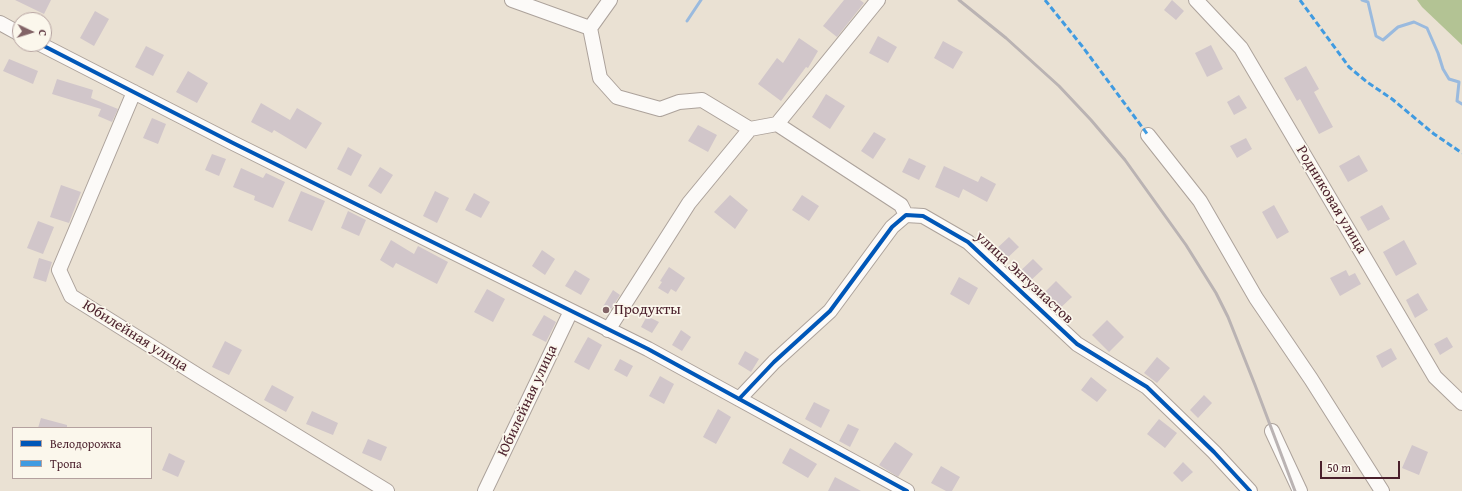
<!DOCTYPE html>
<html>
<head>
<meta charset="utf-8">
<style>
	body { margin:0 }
	#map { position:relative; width:1462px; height:491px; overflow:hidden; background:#eae1d3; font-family:"Gentium Book Plus",serif }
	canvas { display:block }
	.legend { position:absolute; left:12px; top:427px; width:140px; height:52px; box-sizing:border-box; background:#fbf7ec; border:1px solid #b4a19f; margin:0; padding:5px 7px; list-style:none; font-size:12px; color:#4a1f2b }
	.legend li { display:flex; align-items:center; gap:8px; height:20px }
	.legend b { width:20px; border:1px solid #b4a19f }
	.north { position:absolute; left:12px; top:12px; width:40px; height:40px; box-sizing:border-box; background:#fbf7ec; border:1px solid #b4a19f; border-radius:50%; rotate:94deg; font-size:11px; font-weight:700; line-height:16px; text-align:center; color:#4a1f2b }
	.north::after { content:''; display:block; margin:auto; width:14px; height:18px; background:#826366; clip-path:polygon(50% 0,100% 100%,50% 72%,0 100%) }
	.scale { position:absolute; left:1320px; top:461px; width:80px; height:18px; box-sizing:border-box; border:2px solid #4a1f2b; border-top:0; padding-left:5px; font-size:12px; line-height:14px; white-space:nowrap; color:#4a1f2b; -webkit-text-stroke:3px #fbf7ec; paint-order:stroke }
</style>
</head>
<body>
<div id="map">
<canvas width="1462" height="491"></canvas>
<ul class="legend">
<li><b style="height:5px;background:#0057b8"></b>Велодорожка</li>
<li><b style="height:5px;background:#409be1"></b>Тропа</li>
</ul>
<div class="north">С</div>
<div class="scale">50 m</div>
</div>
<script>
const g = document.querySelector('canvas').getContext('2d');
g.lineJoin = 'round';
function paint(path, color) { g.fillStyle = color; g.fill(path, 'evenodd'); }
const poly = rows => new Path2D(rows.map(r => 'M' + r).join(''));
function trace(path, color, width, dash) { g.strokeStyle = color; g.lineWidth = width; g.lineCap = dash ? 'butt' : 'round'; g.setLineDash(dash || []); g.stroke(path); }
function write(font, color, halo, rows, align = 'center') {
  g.font = font + ' "Gentium Book Plus",serif'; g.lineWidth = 3.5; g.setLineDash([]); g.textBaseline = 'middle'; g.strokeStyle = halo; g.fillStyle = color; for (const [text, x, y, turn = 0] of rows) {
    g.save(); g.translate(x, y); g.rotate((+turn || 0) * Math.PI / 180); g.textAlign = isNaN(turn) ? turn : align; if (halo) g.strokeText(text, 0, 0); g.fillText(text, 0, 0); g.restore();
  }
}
paint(poly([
	[1417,0,1462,0,1462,45,1422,7]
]), '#b3c394');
trace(poly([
	[1362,0,1368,2,1376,36,1383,40,1398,27,1414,22,1427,28,1438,53,1443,69,1449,79,1459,82,1457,101,1462,104],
	[687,21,701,0]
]), '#9abade', 3);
paint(poly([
	[15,0,51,0,44,14],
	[844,0,860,0,864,3,837,37,823,26],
	[1172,0,1184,11,1176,20,1164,10],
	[95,11,109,19,94,46,80,38],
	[878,36,897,47,888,63,869,53],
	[799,38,818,51,808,68,806,67,781,101,758,84,777,58,783,63],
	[943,41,963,52,953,69,934,58],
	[1211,45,1223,69,1207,77,1195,53],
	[146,46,164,55,153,76,135,67],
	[9,59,38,71,33,84,3,71],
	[1306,66,1319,89,1314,92,1333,127,1319,134,1300,99,1297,101,1284,78],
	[188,71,208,83,197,103,176,92],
	[57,79,93,90,91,98,118,109,112,122,98,116,101,109,52,94],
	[826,94,845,106,830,129,812,117],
	[1239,95,1247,108,1234,115,1227,102],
	[261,103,290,120,297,108,322,123,306,149,274,130,272,133,251,122],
	[152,118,166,124,158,144,143,138],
	[698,125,717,135,708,152,688,141],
	[874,132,886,139,873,159,861,151],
	[1246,138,1252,149,1237,158,1230,146],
	[348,147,362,155,351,176,337,169],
	[212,154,226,159,219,176,205,170],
	[1359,155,1368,171,1348,182,1339,166],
	[909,158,926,166,919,180,902,172],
	[944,166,978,182,981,176,996,184,987,202,963,189,959,198,935,187],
	[380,167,393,175,381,194,368,186],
	[241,168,263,178,266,173,285,182,273,208,254,200,255,196,233,187],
	[61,185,81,192,69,223,50,217],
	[301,191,325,201,312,231,288,221],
	[435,191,449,198,437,223,423,216],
	[474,193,490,202,481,218,465,210],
	[730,195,748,210,735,229,714,212],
	[802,195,819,206,809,221,792,210],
	[1274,205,1289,232,1277,239,1262,212],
	[1382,205,1390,219,1368,231,1360,217],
	[348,211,366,220,359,236,341,228],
	[38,221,54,227,43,254,27,248],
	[1009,237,1019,247,1004,261,994,251],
	[391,240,414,254,418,246,448,262,437,284,396,263,393,268,380,260],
	[1404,240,1417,264,1396,276,1383,252],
	[542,250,555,259,545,275,532,266],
	[39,258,52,262,46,282,33,278],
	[1033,259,1043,269,1028,283,1018,273],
	[669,267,685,278,676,292,671,289,668,294,658,288,662,282,660,281],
	[575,270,590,279,581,295,565,286],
	[1346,270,1349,276,1355,273,1361,284,1340,296,1330,278],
	[959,277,978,288,969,305,950,294],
	[1056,281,1072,297,1056,312,1040,297],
	[487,289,505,299,493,322,474,312],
	[613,290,620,295,608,314,601,310],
	[1418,293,1428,310,1415,318,1406,300],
	[544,315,556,322,546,342,532,335],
	[647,316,659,322,652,333,641,327],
	[1107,320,1124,337,1109,352,1092,335],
	[681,330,691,337,682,351,672,345],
	[588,337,602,345,589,370,574,362],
	[1447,337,1453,347,1440,355,1434,344],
	[225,341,242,350,229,375,212,367],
	[1391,348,1397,359,1382,368,1376,356],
	[745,351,759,359,751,372,738,364],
	[1157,357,1170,368,1157,383,1144,373],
	[620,359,633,366,627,377,614,370],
	[660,376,674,384,664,404,649,396],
	[1091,377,1107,390,1097,402,1081,390],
	[272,385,294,397,286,412,264,400],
	[1204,395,1212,403,1198,418,1190,410],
	[814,402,830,410,821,428,805,419],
	[718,409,731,417,716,444,703,437],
	[312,411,338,423,333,435,306,424],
	[41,418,67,425,67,428,38,428],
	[1159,419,1177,433,1165,448,1147,434],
	[848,424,859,429,850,447,839,441],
	[368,439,387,447,381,461,362,453],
	[895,442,913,454,898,477,879,465],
	[1412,445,1428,452,1419,475,1402,468],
	[790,448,817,464,808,478,782,463],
	[169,453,185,461,178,477,162,470],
	[1183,462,1193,472,1182,482,1173,473],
	[941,466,960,477,952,491,946,491,931,483],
	[835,477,861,491,828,491]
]), '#d1c6ca');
const minor = poly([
	[512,0,590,28,610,0],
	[1196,0,1241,48,1435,377,1462,403],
	[0,23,20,34],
	[590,28,600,78,617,97,660,109,679,102,702,100,750,129],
	[40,44,233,143,648,349,907,491],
	[134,92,59,270,71,296,202,378,387,491],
	[777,124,901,205,906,215],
	[1148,135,1200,201,1256,298,1311,379,1382,491],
	[608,330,689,203,750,129,777,124,878,0],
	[739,399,774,362,830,311,892,227,906,215,923,216,968,242,1077,344,1147,387,1214,452,1250,491],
	[1272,431,1300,491],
	[485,491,571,311]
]);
trace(minor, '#aca29b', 16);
trace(minor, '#fcfaf8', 14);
trace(poly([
	[959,0,1006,38,1059,86,1091,120,1125,160,1186,245,1216,293,1228,317,1255,385,1295,491]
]), '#bab3b3', 3);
trace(poly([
	[1045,0,1082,46,1148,135],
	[1300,0,1349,67,1367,82,1392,99,1434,134,1462,153]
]), '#409be1', 3, [6, 3]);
trace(poly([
	[40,44,233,143,648,349,907,491],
	[739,399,774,362,830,311,892,227,906,215,923,216,968,242,1077,344,1147,387,1214,452,1250,491]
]), '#0057b8', 4);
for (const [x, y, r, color] of [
	[606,310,4,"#826366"]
]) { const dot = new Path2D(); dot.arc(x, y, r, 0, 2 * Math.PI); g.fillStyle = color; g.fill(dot); trace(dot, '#fbf7ec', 1.5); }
write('15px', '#4a1f2b', '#fbf7ec', [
	["Родниковая улица",1331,200,59],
	["улица Энтузиастов",1024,278,43],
	["Юбилейная улица",135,336,32],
	["Юбилейная улица",528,401,-65]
]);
write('15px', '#4a1f2b', '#fbf7ec', [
	["Продукты",614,310]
], 'left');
</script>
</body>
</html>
